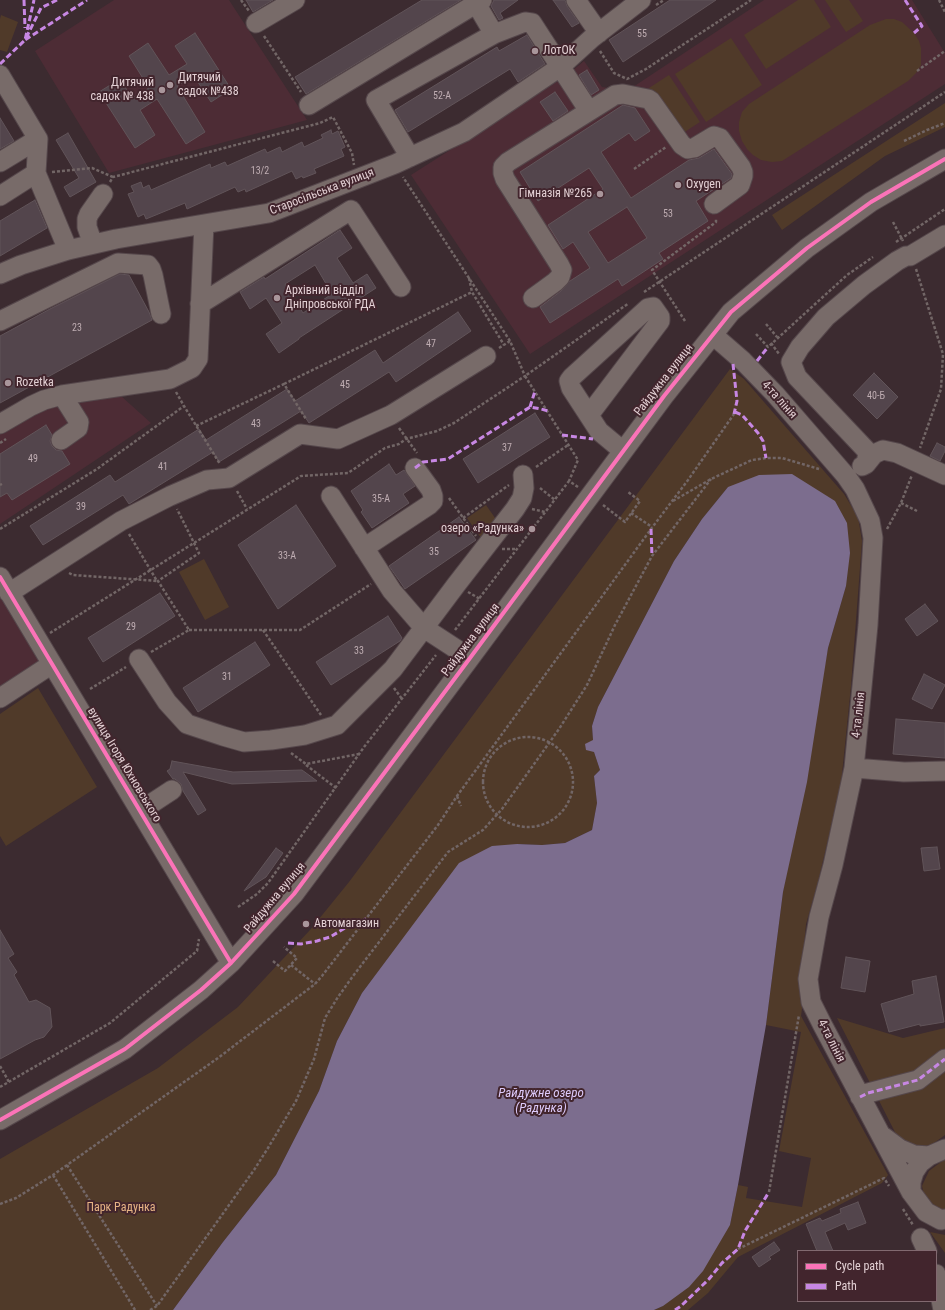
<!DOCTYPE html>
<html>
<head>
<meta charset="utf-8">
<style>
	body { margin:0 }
	#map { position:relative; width:945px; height:1310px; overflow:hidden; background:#3c2b30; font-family:"Roboto Condensed",sans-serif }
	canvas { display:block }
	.legend { position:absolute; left:797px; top:1250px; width:140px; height:52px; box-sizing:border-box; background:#42252d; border:1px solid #826970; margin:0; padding:5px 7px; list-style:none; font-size:12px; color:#e3d0d4 }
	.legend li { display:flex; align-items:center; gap:8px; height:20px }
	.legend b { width:20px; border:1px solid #826970 }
</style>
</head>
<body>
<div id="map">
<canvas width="945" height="1310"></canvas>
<ul class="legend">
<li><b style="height:5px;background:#fb73b8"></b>Cycle path</li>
<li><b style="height:5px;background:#c787e3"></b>Path</li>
</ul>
</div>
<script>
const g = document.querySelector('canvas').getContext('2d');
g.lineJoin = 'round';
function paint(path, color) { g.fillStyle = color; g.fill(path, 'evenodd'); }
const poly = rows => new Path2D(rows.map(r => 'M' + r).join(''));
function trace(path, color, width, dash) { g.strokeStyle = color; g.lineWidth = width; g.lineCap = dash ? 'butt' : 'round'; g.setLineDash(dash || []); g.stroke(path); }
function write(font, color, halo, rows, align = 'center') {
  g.font = font + ' "Roboto Condensed",sans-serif'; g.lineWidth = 4; g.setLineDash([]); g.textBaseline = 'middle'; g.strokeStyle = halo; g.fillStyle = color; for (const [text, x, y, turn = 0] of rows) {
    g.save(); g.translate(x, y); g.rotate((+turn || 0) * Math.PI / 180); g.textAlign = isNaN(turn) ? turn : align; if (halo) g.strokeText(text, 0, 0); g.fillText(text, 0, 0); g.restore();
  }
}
paint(poly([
	[114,0,229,0,307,120,109,173,35,51],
	[764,0,912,0,945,53,945,84,530,354,411,175,566,76,584,61,602,87,627,91],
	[121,396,151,423,0,524,0,433,39,409,72,401],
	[0,594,41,663,0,688]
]), '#4d2c35');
paint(poly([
	[798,0,814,0,831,27,766,69,744,35],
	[825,0,849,0,863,21,846,32],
	[1,15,18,22,7,52,0,50,0,19],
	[886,19,894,19,902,22,914,33,919,41,921,48,921,65,916,73,908,81,782,161,772,162,761,160,753,155,747,149,742,141,739,131,739,122,742,112,749,104,870,25],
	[731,38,762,85,706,122,675,74],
	[669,75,700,122,680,135,649,88],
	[945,103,945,127,885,156,782,230,772,215],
	[730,369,744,379,844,494,858,517,862,541,851,686,841,784,818,882,806,924,803,956,803,1001,801,1016,888,1175,882,1183,738,1257,708,1293,688,1310,654,1310,663,1306,730,1225,738,1185,748,1187,746,1198,802,1207,811,1158,779,1151,801,1032,766,1025,783,892,828,648,846,586,728,487,702,519,674,561,598,707,592,726,594,752,600,770,594,776,597,803,592,830,565,843,542,845,517,844,403,939,362,993,337,1041,319,1091,276,1175,223,1242,173,1310,0,1310,0,1159,158,1068,238,1007,310,930,349,882],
	[486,505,500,525,481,538,467,518],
	[204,559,229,607,205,620,179,572],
	[38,688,97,787,6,846,0,836,0,714],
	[837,1018,903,1038,945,1028,945,1135,927,1148,914,1148,898,1138],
	[945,1159,945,1214,926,1203,922,1186,929,1171],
	[930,1232,945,1235,945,1253]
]), '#503a29');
paint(poly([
	[792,474,835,501,847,523,850,553,846,586,828,648,807,782,783,892,766,1025,738,1185,730,1225,703,1271,689,1287,663,1306,654,1310,173,1310,223,1242,276,1175,319,1091,337,1041,362,993,459,863,492,846,517,844,542,845,565,843,592,830,597,803,594,776,600,770,594,752,586,750,585,744,593,740,592,726,598,707,674,561,702,519,728,487,759,475]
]), '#7c6d8e');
const building = poly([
	[246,0,273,0,253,12,246,0],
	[422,0,461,0,306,94,295,77,422,0],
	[494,0,518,0,500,13,503,18,499,20,491,6,494,0],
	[553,0,565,0,567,6,579,23,572,27,553,0],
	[670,0,716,0,623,62,609,40,670,0],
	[195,33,231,89,211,102,194,76,177,86,205,132,186,144,157,99,140,110,155,135,135,148,99,92,120,79,132,98,149,88,129,56,148,43,169,75,187,64,175,46,195,33],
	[527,35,545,64,518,82,510,69,408,132,395,110,497,47,499,51,527,35],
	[587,70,599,90,591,95,579,75,587,70],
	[555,92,568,111,553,121,540,102,555,92],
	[623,105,635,108,650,131,635,141,629,133,601,152,631,198,689,160,699,158,714,149,732,174,731,178,696,201,708,221,659,253,663,259,622,286,618,279,550,323,540,307,561,291,570,281,590,268,573,242,563,249,548,225,603,189,589,168,538,201,520,172,623,105],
	[627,207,647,238,608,263,588,232,627,207],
	[0,118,14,141,0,149,0,118],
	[331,130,332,134,338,131,345,147,341,149,344,156,314,169,316,173,303,178,302,176,296,179,292,171,246,192,245,189,238,192,235,187,187,209,185,203,146,219,144,214,138,217,128,194,134,192,131,186,141,182,143,188,149,185,151,190,210,164,211,168,225,162,227,166,265,149,267,153,280,147,282,152,302,142,304,147,323,138,321,135,331,130],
	[68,133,96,182,70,197,64,187,79,178,56,140,68,133],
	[35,200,47,228,0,256,0,221,35,200],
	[340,230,352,248,337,258,353,283,367,274,376,288,299,338,299,339,279,353,266,334,282,323,266,298,250,309,240,292,264,277,265,279,340,230],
	[315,265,332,294,303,313,285,284,315,265],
	[120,274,129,275,149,312,152,320,0,403,0,336,50,309,120,274],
	[458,312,471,331,396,382,389,372,309,423,301,411,219,462,213,452,129,504,123,495,43,545,30,526,110,475,115,482,199,429,206,440,287,389,295,401,375,350,383,363,458,312],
	[874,373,898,397,877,419,853,395,874,373],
	[535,413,550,437,478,483,463,459,535,413],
	[46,425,52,435,50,441,52,446,56,450,62,451,70,464,12,500,7,493,0,497,0,454,46,425],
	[937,443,945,447,945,451,940,461,930,456,937,443],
	[389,464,396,475,404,470,415,486,403,494,409,503,372,528,361,512,363,510,351,491,389,464],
	[296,505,336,566,278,609,238,545,296,505],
	[459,517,476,540,405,589,389,566,459,517],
	[160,593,175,616,103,662,88,638,160,593],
	[925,604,938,621,917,636,905,619,925,604],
	[388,616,402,638,400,641,331,685,316,662,388,616],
	[255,642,270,665,198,712,183,688,255,642],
	[924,674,945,685,932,709,912,699,924,674],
	[896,719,945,723,945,758,893,754,896,719],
	[172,761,233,772,302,770,317,781,232,784,183,772,206,810,198,815,183,791,181,784,175,779,173,779,167,771,170,769,172,761],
	[937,847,940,869,924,871,921,848,937,847],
	[276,848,283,853,266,877,244,891,276,848],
	[0,930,14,954,8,958,17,972,14,975,29,1002,36,1000,50,1008,52,1027,44,1037,35,1040,0,1059,0,930],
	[846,957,870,961,865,992,841,988,846,957],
	[936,976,944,1022,920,1026,920,1024,889,1032,881,1004,914,994,912,981,936,976],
	[858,1202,866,1223,848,1230,845,1223,825,1232,833,1251,817,1251,806,1224,820,1218,822,1221,841,1213,840,1209,858,1202],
	[774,1242,780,1250,769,1257,771,1259,759,1267,752,1257,774,1242]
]);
paint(building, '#53454c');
trace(building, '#615459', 1);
const minor = poly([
	[474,0,494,34],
	[576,0,599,33],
	[256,23,295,0],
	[0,75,38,139,36,173,68,250],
	[309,105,482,0],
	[410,157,376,100,494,34,525,22,532,23,589,111],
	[0,162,38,139],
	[0,196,36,173],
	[93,244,87,227,87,219,89,214,103,194],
	[0,274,21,265,68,250,116,239,204,224],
	[533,298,555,282,560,277,562,270,559,264,505,179,503,173,503,167,508,162,615,95,623,94,648,99,651,101,682,145,688,149,694,148,714,136,720,138,741,167,743,172,743,176,740,185,714,204],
	[200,304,351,210,401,287],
	[0,321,118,263,148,265,151,269,153,275,161,314],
	[713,335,743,361,775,394,846,476,855,489,870,521,873,538,868,625,854,768,833,865,819,917,808,979,811,1002,822,1024,911,1192,926,1212,941,1220,945,1219],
	[589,415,660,321,660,317,653,307,648,308,572,377,569,381,571,388,599,431,623,451],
	[0,424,31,406,44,400,62,395,170,379,192,368,198,359,204,224,269,213,395,164,464,132,560,67,592,38,641,0],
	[61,440,78,428,79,422,62,395],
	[866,464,868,452,797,377,791,362,800,347,826,317,864,285,897,261,906,256,910,256,945,235],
	[862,466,866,464,874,454,883,450,897,453,945,475],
	[331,496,392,591,424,628,470,658],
	[364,548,429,505,433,501,433,496,431,490,415,468],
	[0,577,231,963],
	[9,593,121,521,170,496,207,480,229,478,300,434,338,439,391,415,486,356],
	[139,659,167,702,187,724,223,736,244,742,271,740,305,735,337,725,393,669,456,585,515,509,522,498,524,488,523,475],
	[0,698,52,664],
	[854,768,904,772,945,771],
	[140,811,172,790],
	[860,1097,868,1093,918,1080,945,1059],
	[0,1120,125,1049,201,990,231,963,294,894,470,658,664,396,731,312,807,248,871,202,945,159],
	[884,1137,900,1149,914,1155,929,1156],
	[911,1192,911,1182,914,1172,920,1163,929,1156,945,1149],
	[921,1238,927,1251],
	[936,1274,943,1310]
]);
trace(minor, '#55474b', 21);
trace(poly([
	[241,0,249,11],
	[939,0,945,12],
	[656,5,664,0],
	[264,36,301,92],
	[600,51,614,73,627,79,646,69,751,0],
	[917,71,945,51],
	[904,141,927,130,945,123],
	[634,169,666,147],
	[52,172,92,168,113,177],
	[110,182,113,177,320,123,333,117,352,153,354,165],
	[893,222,903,241],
	[896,242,945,209],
	[916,269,943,354,941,389,920,448],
	[469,278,472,292,504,345],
	[644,292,945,92],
	[685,321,652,270,716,222,716,218],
	[766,324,777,337],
	[756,334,768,347,847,275,873,257],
	[771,343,779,354],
	[499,348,510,341],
	[284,384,472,292],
	[176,392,184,406,220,464],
	[196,426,284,384,306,419],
	[399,428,417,453],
	[0,443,6,439],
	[536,467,568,445],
	[0,485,2,484],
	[578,487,569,481,578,460,525,376,629,303],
	[540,488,555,500],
	[237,491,247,509],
	[449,498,476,536],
	[673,501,711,479,752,460,766,458,782,458,819,469],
	[901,503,917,511],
	[603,505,625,522,640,501,628,492],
	[532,509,545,512],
	[631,513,652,527],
	[463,518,509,485],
	[0,529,97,469,184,406],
	[887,529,901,503,912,475],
	[129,534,157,581],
	[502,549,517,549],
	[69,573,73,575,158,581],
	[468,592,480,599],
	[189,630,300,630,371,584],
	[263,630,321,715],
	[455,630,569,481],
	[50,633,301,476,348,473,385,448,399,444,406,439,437,431,454,423,525,376,510,341,403,177],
	[151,652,189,630,158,581,199,553,177,509],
	[394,688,402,699],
	[90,689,126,667],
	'483 782a45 45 0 1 1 90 0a45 45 0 1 1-90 0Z',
	[291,753,306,764,359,754],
	[306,765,336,788],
	[457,796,461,806],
	[238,907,257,894,268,883,364,747,436,655],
	[273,961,285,971,297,958,284,947],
	[291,965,315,984],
	[0,1066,9,1082],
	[0,1087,110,1023,197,951,199,939],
	[67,1165,157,1306],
	[53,1175,135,1310],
	[769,1192,799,1015],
	[0,1204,16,1198,53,1175,218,1058,315,984,322,976,438,825,457,796,651,529,688,480,734,414],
	[903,1209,913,1225],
	[738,1249,884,1178,889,1186],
	[150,1310,157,1306,254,1170,268,1148,296,1101,314,1059,325,1018,338,997,353,976,448,852,483,830,502,809,527,774,559,729,587,685,615,625,652,556,711,479]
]), '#726666', 2.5, [3, 2]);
trace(minor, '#786b69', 19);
trace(poly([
	[24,0,25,28],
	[57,0,41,8,25,40,87,0],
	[905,0,922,26,914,33],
	[0,64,25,40,34,0],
	[757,361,768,347],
	[733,364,737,401,734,414],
	[530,407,535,391],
	[735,412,742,415,758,433,763,441,766,458],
	[562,435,593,439],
	[415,468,423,462,448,459,530,407,541,409,548,411],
	[651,529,652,556],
	[288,943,301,944,317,941,330,937,355,922,366,919],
	[860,1097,868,1093,918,1080,945,1059],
	[675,1310,681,1306,709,1279,722,1263,738,1249,745,1231,769,1192]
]), '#c787e3', 3, [6, 3]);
trace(poly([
	[0,577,231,963],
	[0,1120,125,1049,201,990,231,963,294,894,470,658,664,396,731,312,807,248,871,202,945,159]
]), '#fb73b8', 4);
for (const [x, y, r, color] of [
	[535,51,4,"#a9969b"],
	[170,85,4,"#a9969b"],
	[162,90,4,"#a9969b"],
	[678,185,4,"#a9969b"],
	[600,194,4,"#a9969b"],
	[277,298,4,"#a9969b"],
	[8,383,4,"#a9969b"],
	[532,529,4,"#a9969b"],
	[306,924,4,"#a9969b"]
]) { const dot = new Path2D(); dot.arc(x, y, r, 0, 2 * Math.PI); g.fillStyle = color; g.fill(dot); trace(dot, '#42252d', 1.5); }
write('10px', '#bfadb2', null, [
	["55",642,34],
	["52-А",442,96],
	["13/2",260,171],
	["53",668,214],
	["23",77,328],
	["47",431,344],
	["45",345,385],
	["40-Б",876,396],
	["43",256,424],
	["37",507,448],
	["49",33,459],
	["41",163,467],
	["35-А",381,499],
	["39",81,507],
	["35",434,552],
	["33-А",287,556],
	["29",131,627],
	["33",359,651],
	["31",227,677]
]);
write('12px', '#e3d0d4', '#42252d', [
	["ЛотОК",543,51],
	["Дитячий",178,78],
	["садок №438",178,92],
	["Дитячий",154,83,"right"],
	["садок № 438",154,97,"right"],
	["Oxygen",686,185],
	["Гімназія №265",592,194,"right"],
	["Архівний відділ",285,291],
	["Дніпровської РДА",285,305],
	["Rozetka",16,383],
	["озеро «Радунка»",524,529,"right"],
	["Автомагазин",314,924]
], 'left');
write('12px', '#e3d0d4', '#42252d', [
	["Старосільська вулиця",322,192,-21],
	["Райдужна вулиця",664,380,-52],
	["4-та лінія",779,400,48],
	["Райдужна вулиця",471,640,-53],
	["4-та лінія",859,715,-84],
	["вулиця Ігоря Юхновського",124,765,59],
	["Райдужна вулиця",275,898,-50],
	["4-та лінія",831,1041,63]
]);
write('12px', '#e7b485', '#42252d', [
	["Парк Радунка",121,1208]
]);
write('italic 13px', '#ddcafa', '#42252d', [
	["Райдужне озеро",541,1094],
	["(Радунка)",541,1109]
]);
</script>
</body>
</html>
